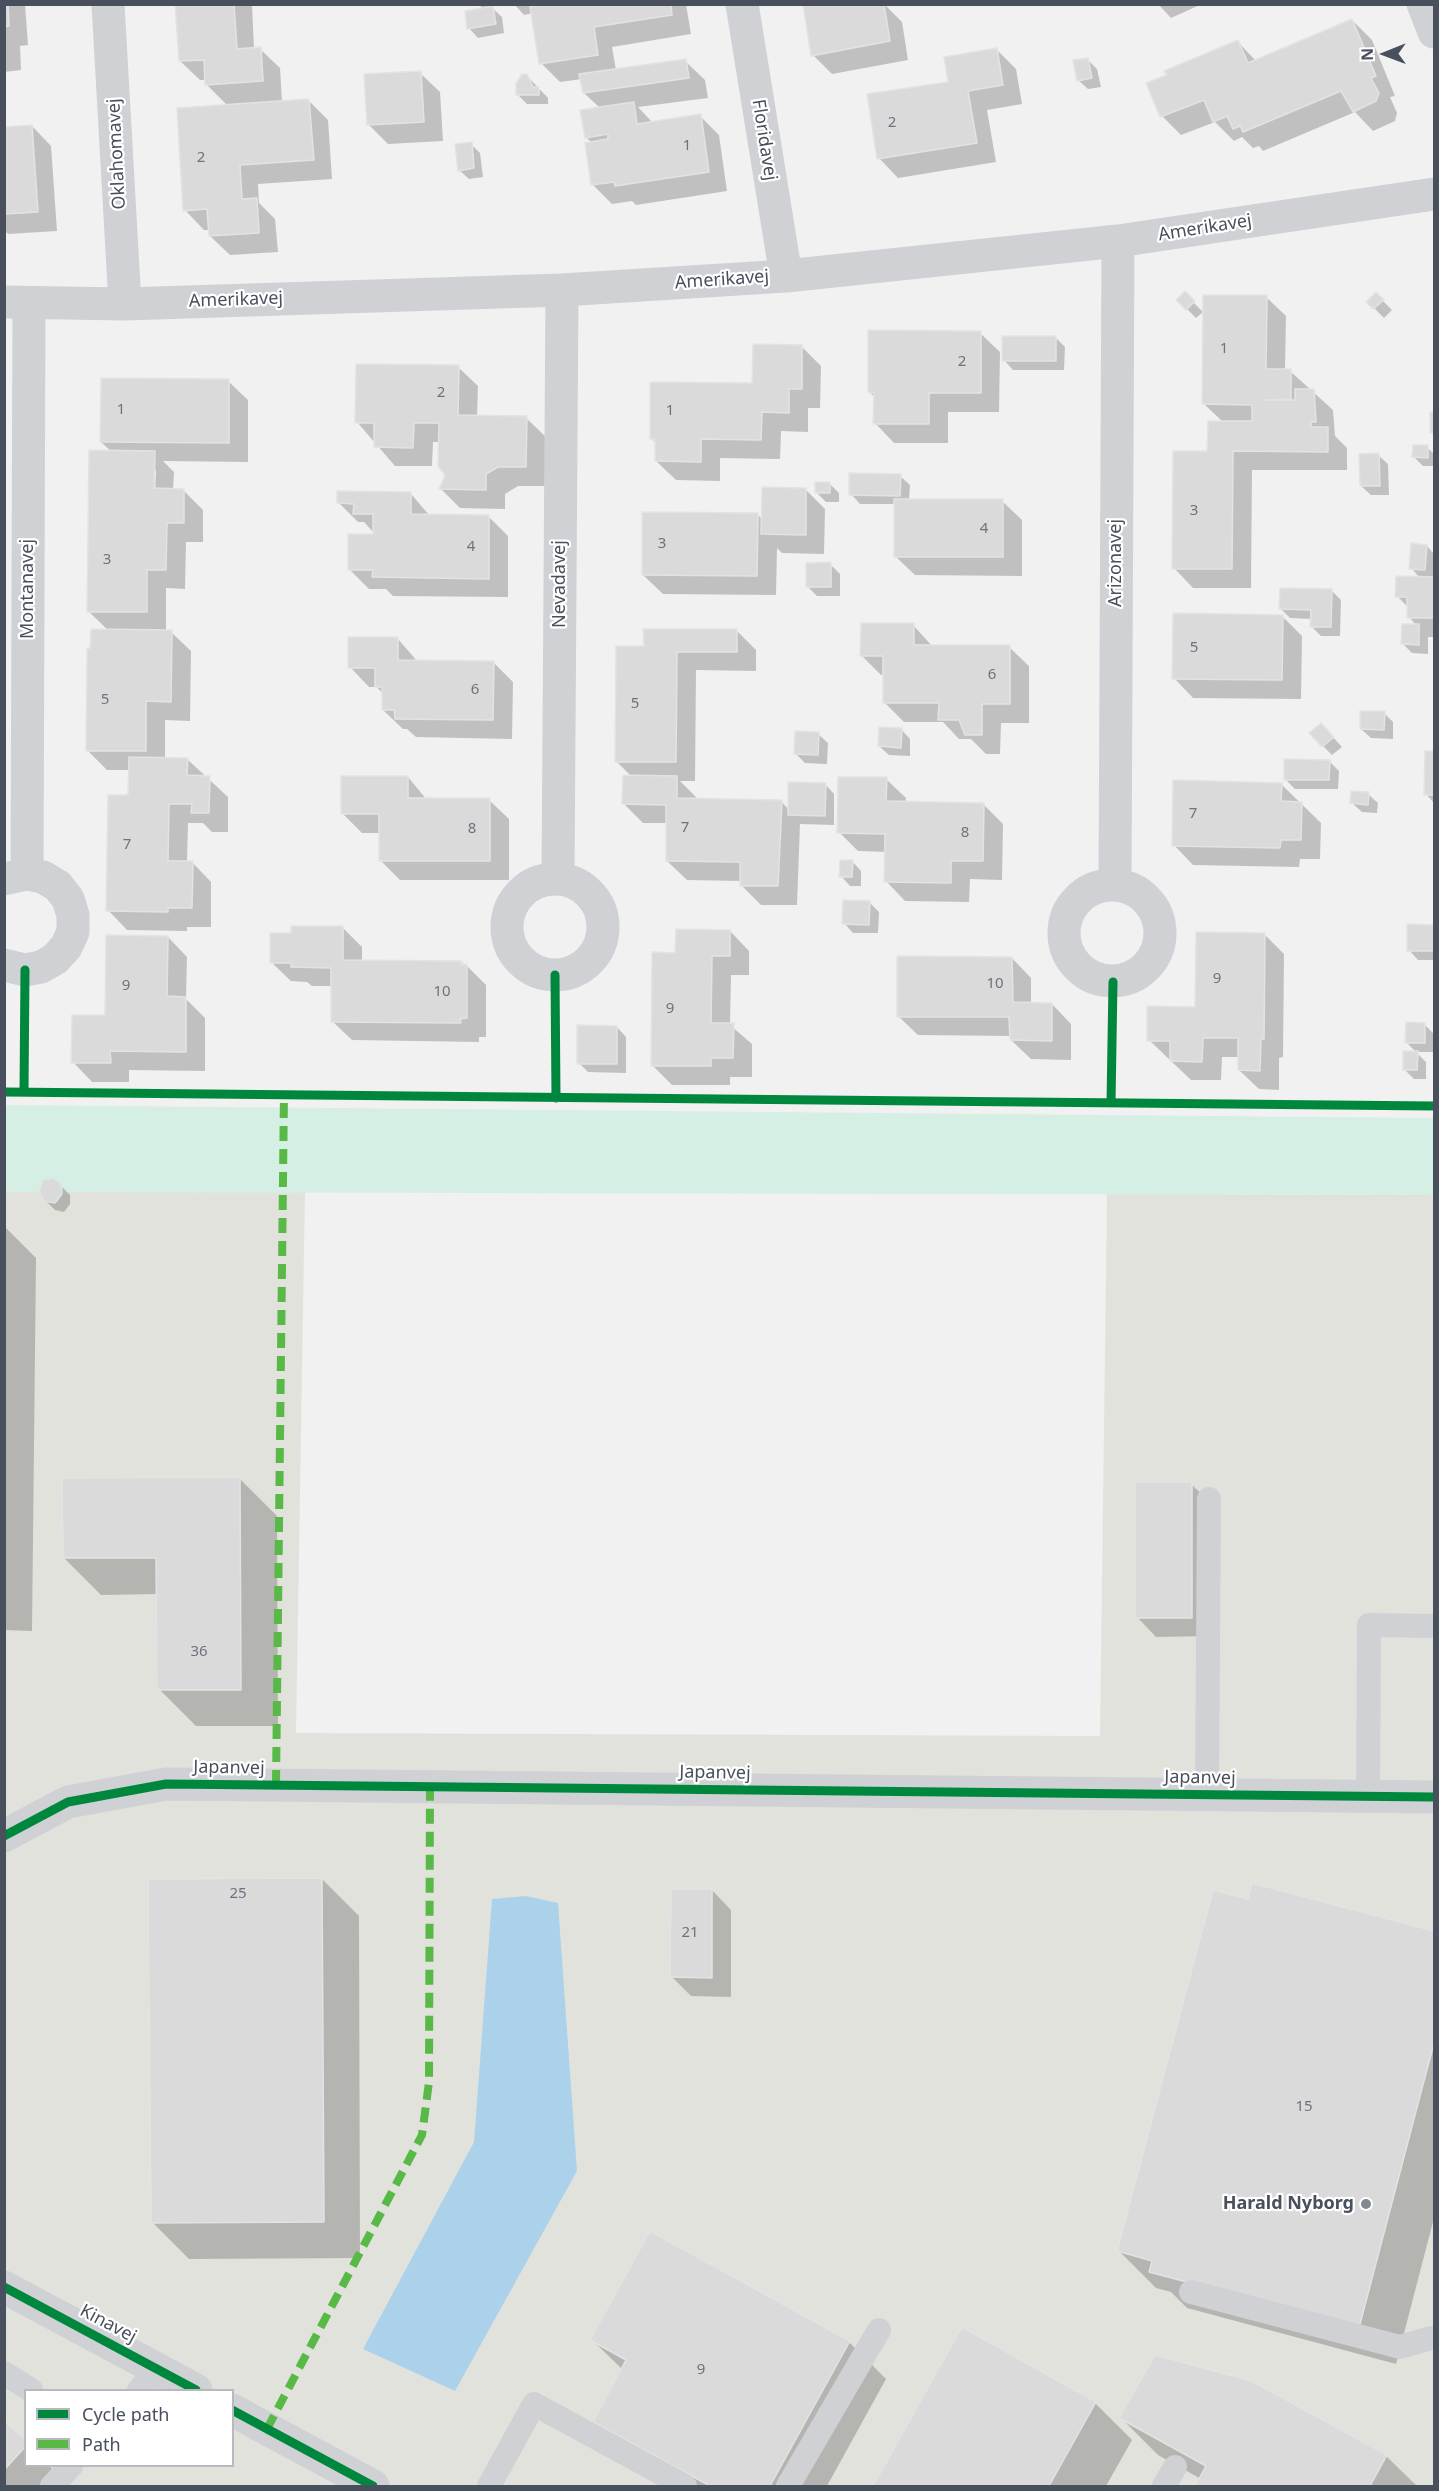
<!DOCTYPE html>
<html>
<head>
<meta charset="utf-8">
<style>
	body { margin:0 }
	#map { position:relative; width:1439px; height:2491px; overflow:hidden; background:#f1f1f1; font-family:"Noto Sans",sans-serif }
	canvas { display:block }
	.frame { position:absolute; inset:0; border:6px solid #484f5d; pointer-events:none }
	.legend { position:absolute; left:24px; top:2389px; width:210px; height:78px; box-sizing:border-box; background:#fff; border:2px solid #b6b9be; margin:0; padding:8px 10px; list-style:none; font-size:18px; color:#484f5d }
	.legend li { display:flex; align-items:center; gap:12px; height:30px }
	.legend b { width:30px; border:2px solid #b6b9be }
	.north { position:absolute; left:1355px; top:24px; width:60px; height:60px; -webkit-text-stroke:4px #fff; paint-order:stroke; rotate:269deg; font-size:16px; font-weight:700; line-height:24px; text-align:center; color:#484f5d }
	.north::after { content:''; display:block; margin:auto; width:21px; height:27px; background:#484f5d; clip-path:polygon(50% 0,100% 100%,50% 72%,0 100%) }
</style>
</head>
<body>
<div id="map">
<canvas width="1439" height="2491"></canvas>
<div class="frame"></div>
<ul class="legend">
<li><b style="height:8px;background:#00873e"></b>Cycle path</li>
<li><b style="height:8px;background:#58b947"></b>Path</li>
</ul>
<div class="north">N</div>
</div>
<script>
const g = document.querySelector('canvas').getContext('2d');
g.lineJoin = 'round';
function paint(path, color) { g.fillStyle = color; g.fill(path, 'evenodd'); }
const poly = rows => new Path2D(rows.map(r => 'M' + r).join(''));
function trace(path, color, width, dash) { g.strokeStyle = color; g.lineWidth = width; g.lineCap = dash ? 'butt' : 'round'; g.setLineDash(dash || []); g.stroke(path); }
function write(font, color, halo, rows, align = 'center') {
  g.font = font + ' "Noto Sans",sans-serif'; g.lineWidth = 4.5; g.setLineDash([]); g.textBaseline = 'middle'; g.strokeStyle = halo; g.fillStyle = color; for (const [text, x, y, turn = 0] of rows) {
    g.save(); g.translate(x, y); g.rotate((+turn || 0) * Math.PI / 180); g.textAlign = isNaN(turn) ? turn : align; if (halo) g.strokeText(text, 0, 0); g.fillText(text, 0, 0); g.restore();
  }
}
paint(poly([
	[5,1192,305,1192,296,1733,1100,1736,1107,1194,1434,1195,1434,2486,5,2486],
	[26,2390,232,2390,232,2466,26,2466]
]), '#e2e2dd');
paint(poly([
	[5,1105,1434,1118,1434,1195,5,1192]
]), '#d6efe5');
paint(poly([
	[526,1896,558,1903,577,2171,455,2391,363,2349,474,2142,492,1899]
]), '#acd2eb');
paint(poly([
	[4,4,25,4,28,45,20,46,21,70,4,72],
	[176,4,252,4,254,49,260,49,280,68,282,102,308,100,328,120,332,179,258,184,259,203,275,219,278,252,230,255,210,236,210,230,204,230,185,210,228,106,207,85,206,80,200,80,180,61],
	[479,4,494,4,492,8,502,17,504,33,478,38,469,28,483,9],
	[514,4,686,4,691,34,612,47,616,70,685,61,705,80,708,98,638,107,653,123,700,116,719,135,727,191,636,205,632,201,612,204,593,185,592,143,586,137,600,108,584,93,582,79,560,82,541,63,533,13,524,15],
	[805,4,884,4,902,22,908,60,832,74,813,55],
	[1158,4,1202,4,1171,18],
	[1352,20,1372,40,1395,96,1390,97,1397,113,1395,121,1373,131,1355,112,1263,151,1259,146,1253,148,1242,137,1234,141,1215,122,1181,135,1162,116,1238,42,1256,61],
	[997,50,1016,69,1022,104,987,110,996,162,898,178,879,158,950,83],
	[1087,59,1097,69,1101,87,1088,89,1078,80],
	[420,73,440,92,443,141,388,144,369,125],
	[526,75,548,98,548,104,527,104,518,95],
	[32,126,51,146,57,231,8,234,4,230,4,128],
	[471,144,480,153,483,177,469,179,459,170],
	[1185,294,1203,312,1196,318,1178,300],
	[1376,294,1392,310,1384,318,1368,302],
	[1266,297,1286,316,1285,370,1290,371,1333,410,1335,436,1347,448,1347,470,1252,470,1251,588,1193,588,1174,568,1209,452,1223,422,1204,404],
	[980,333,1000,352,999,412,948,412,948,443,894,443,875,423,876,398,869,392],
	[1055,337,1065,347,1064,370,1013,370,1004,360],
	[802,347,821,366,820,408,808,408,808,432,781,431,780,459,720,458,720,481,676,480,656,461,656,443,651,438,754,385],
	[458,367,478,386,477,417,526,418,546,437,545,486,518,486,505,494,505,509,460,508,441,489,447,474,440,442,433,442,432,466,395,466,357,422],
	[228,381,248,400,248,462,163,461,174,472,173,490,183,490,203,510,203,542,186,542,185,589,166,588,166,632,171,632,191,651,190,721,165,720,165,759,187,759,228,797,228,832,212,832,203,823,188,823,187,862,192,862,211,882,211,927,187,927,187,931,127,930,108,910,129,797,130,770,107,770,87,750,109,631,88,611,112,452,101,442],
	[153,470,156,470,155,495,152,495],
	[1427,447,1434,454,1434,466,1423,466,1414,457],
	[1378,455,1388,464,1389,495,1371,495,1361,486],
	[900,476,910,485,909,500,1002,501,1022,520,1022,576,915,575,895,556,895,504,860,504,851,494],
	[830,484,839,493,839,502,826,502,816,492],
	[805,489,825,509,824,554,782,553,777,548,776,595,663,594,643,575,757,514,763,520],
	[411,494,430,516,489,517,508,536,508,597,393,596,386,589,369,589,349,569,374,533,364,522,358,522,339,503],
	[1427,546,1434,554,1434,637,1428,637,1428,654,1412,653,1403,644,1417,626,1409,617,1409,608,1397,596,1420,578,1411,568],
	[830,564,840,574,840,596,817,596,807,586],
	[1331,590,1341,600,1340,636,1321,636,1312,627,1312,619,1290,618,1281,609],
	[1282,616,1302,636,1301,699,1193,698,1174,678],
	[913,625,933,647,1009,647,1029,666,1029,723,1001,723,1000,754,986,754,971,739,959,739,943,722,904,722,885,703,885,675,881,675,862,656],
	[737,631,756,650,756,671,696,670,695,781,680,781,696,797,696,800,781,801,789,810,825,784,834,794,834,825,800,824,797,905,761,905,741,885,741,881,687,880,667,861,668,823,643,823,624,804,632,777,616,761,645,647],
	[398,639,417,661,493,662,513,682,512,739,416,737,407,729,403,729,383,710,383,694,377,687,369,687,350,667],
	[1384,713,1393,722,1393,739,1371,738,1361,729],
	[901,729,910,739,910,756,889,755,879,746],
	[818,734,828,743,827,764,805,763,796,754],
	[1331,735,1342,747,1332,755,1323,746],
	[1427,753,1434,753,1434,803,1426,794],
	[1329,761,1339,771,1338,789,1295,789,1285,779],
	[408,777,427,800,489,800,509,819,509,880,400,880,381,861,381,833,362,833,342,813],
	[886,779,906,798,905,803,983,804,1003,824,1002,880,970,879,969,902,905,901,886,881,886,852,858,851,839,832],
	[1281,784,1321,823,1320,859,1300,859,1299,867,1193,865,1174,845],
	[1368,794,1378,803,1377,813,1362,812,1352,803],
	[852,861,861,871,861,886,850,886,841,876],
	[869,902,879,912,878,933,853,933,844,923],
	[1409,926,1434,926,1434,960,1418,960,1409,950],
	[343,928,362,947,362,961,461,962,467,966,486,985,486,1037,479,1037,479,1042,352,1040,332,1021,333,986,312,986,307,982,291,981,271,962,292,935],
	[730,931,749,951,749,975,731,975,730,1025,752,1044,752,1077,730,1077,730,1085,672,1085,652,1065,677,954],
	[1264,934,1284,954,1283,1057,1279,1058,1279,1090,1259,1089,1239,1070,1239,1057,1222,1057,1221,1080,1191,1080,1149,1040,1197,1008],
	[168,937,187,957,186,999,205,1018,205,1071,129,1070,129,1082,92,1082,73,1062],
	[1012,958,1031,978,1031,1004,1052,1004,1071,1024,1071,1060,1031,1059,1011,1040,1011,1036,918,1035,898,1016],
	[1424,1024,1434,1034,1433,1052,1416,1052,1426,1062,1426,1079,1414,1079,1404,1069,1417,1053,1407,1043],
	[617,1027,626,1037,626,1073,588,1072,579,1063],
	[60,1185,70,1195,70,1204,64,1212,55,1210,45,1200],
	[4,1226,36,1258,32,1631,4,1630],
	[240,1479,277,1516,278,1726,196,1726,159,1689,158,1594,101,1595,64,1558],
	[1191,1484,1211,1503,1211,1636,1156,1637,1137,1617],
	[322,1879,359,1916,360,2258,189,2259,152,2222],
	[1254,1885,1434,1933,1434,2218,1396,2364,1187,2308,1171,2292,1156,2288,1119,2251],
	[712,1890,731,1910,731,1997,691,1996,672,1977],
	[962,2329,1095,2403,1132,2440,1106,2486,875,2486],
	[592,2340,849,2342,886,2379,827,2486,682,2486,631,2459,594,2422,623,2370],
	[1121,2418,1386,2456,1417,2486,1196,2486,1201,2479,1158,2455],
	[4,2423,26,2442,26,2466,49,2466,64,2480,59,2486,4,2486]
]), '#0003');
const building = poly([
	[4,4,8,4,9,26,4,27,4,4],
	[175,4,234,4,237,49,261,47,263,81,205,85,204,60,179,61,175,4],
	[549,4,671,4,672,15,594,27,598,55,539,64,530,7,549,4],
	[803,4,884,4,890,41,811,56,803,4],
	[493,6,496,24,467,29,465,11,493,6],
	[1352,19,1376,76,1371,78,1379,93,1376,101,1353,112,1341,91,1243,132,1240,126,1233,129,1227,116,1213,122,1204,100,1160,117,1146,83,1167,75,1164,71,1238,40,1248,63,1352,19],
	[997,48,1003,85,968,91,977,143,877,159,867,94,948,82,944,57,997,48],
	[1088,58,1092,78,1077,81,1073,60,1088,58],
	[686,59,689,78,583,93,579,74,686,59],
	[421,71,424,122,367,125,364,74,421,71],
	[522,74,527,74,533,87,539,87,539,95,516,95,516,84,522,74],
	[309,99,314,160,240,165,242,199,257,198,259,233,209,236,207,209,183,211,177,108,309,99],
	[634,102,637,124,701,114,709,172,615,186,614,182,591,185,585,143,608,139,608,134,585,138,580,110,634,102],
	[32,125,38,212,4,214,4,127,32,125],
	[472,142,474,168,458,171,455,144,472,142],
	[1185,291,1195,301,1186,310,1176,300,1185,291],
	[1376,292,1384,300,1373,309,1366,302,1376,292],
	[1203,295,1267,295,1266,369,1291,369,1291,399,1266,400,1295,400,1295,389,1314,389,1316,422,1311,422,1311,427,1328,427,1328,452,1233,451,1232,569,1172,569,1173,451,1207,451,1208,421,1252,421,1252,405,1202,404,1203,295],
	[868,330,981,331,981,393,929,393,929,424,873,424,874,393,868,392,868,330],
	[1002,336,1056,336,1056,361,1002,361,1002,336],
	[753,344,802,345,802,389,789,389,789,413,762,412,761,440,701,439,701,462,655,461,655,439,650,439,650,382,752,383,753,344],
	[356,364,459,365,458,415,527,416,526,467,498,467,486,474,486,490,439,489,445,475,438,466,439,423,414,423,413,448,374,447,374,423,355,423,356,364],
	[101,378,229,379,229,443,100,442,101,378],
	[1430,412,1434,412,1434,433,1430,433,1430,412],
	[1413,445,1428,445,1428,458,1412,457,1413,445],
	[89,450,155,451,154,488,184,489,184,523,167,523,166,570,147,570,147,612,87,612,89,450],
	[1379,453,1380,486,1360,486,1359,454,1379,453],
	[849,473,901,474,900,496,849,495,849,473],
	[815,482,830,482,830,493,815,493,815,482],
	[762,487,806,488,806,535,761,534,762,487],
	[337,491,411,492,411,514,489,515,489,579,372,577,373,570,348,570,348,534,373,534,373,514,353,514,354,504,337,503,337,491],
	[894,499,1003,499,1003,557,894,557,894,499],
	[642,512,758,513,757,576,642,575,642,512],
	[1411,543,1427,545,1425,570,1409,569,1411,543],
	[831,562,831,587,806,587,806,563,831,562],
	[1396,576,1434,577,1434,618,1407,618,1407,597,1395,597,1396,576],
	[1280,588,1332,589,1331,627,1310,627,1311,610,1279,609,1280,588],
	[1173,613,1283,615,1282,680,1172,679,1173,613],
	[861,623,914,623,914,645,1010,645,1010,704,982,704,982,735,965,735,959,720,938,720,939,703,883,703,883,656,860,656,861,623],
	[1402,624,1419,624,1419,645,1401,644,1402,624],
	[91,629,172,630,171,702,146,701,146,751,86,751,87,649,90,648,91,629],
	[643,629,737,629,737,652,677,652,676,762,615,762,616,646,644,646,643,629],
	[348,637,398,637,398,660,494,661,493,720,395,719,394,710,382,710,382,687,375,687,375,668,348,668,348,637],
	[1360,711,1385,711,1384,730,1360,729,1360,711],
	[1321,723,1334,737,1322,747,1309,733,1321,723],
	[879,727,902,728,901,748,878,746,879,727],
	[795,731,819,732,818,755,794,754,795,731],
	[1425,751,1434,751,1434,795,1424,795,1425,751],
	[129,757,188,758,187,775,210,776,209,813,191,813,192,804,169,804,168,861,193,861,192,908,168,908,168,912,106,911,108,795,128,795,129,757],
	[1284,759,1330,760,1329,780,1284,780,1284,759],
	[623,775,677,776,677,798,782,800,778,886,740,886,740,862,666,861,666,805,622,804,623,775],
	[341,776,408,776,408,798,490,798,490,861,379,861,379,814,341,814,341,776],
	[838,777,887,777,886,801,984,803,983,861,951,861,951,883,884,882,885,834,837,833,838,777],
	[1173,780,1282,783,1281,801,1302,802,1301,840,1281,840,1280,848,1172,846,1173,780],
	[788,782,826,783,825,816,788,815,788,782],
	[1351,791,1369,792,1368,805,1350,803,1351,791],
	[840,860,853,860,852,877,839,877,840,860],
	[843,900,870,901,869,925,842,924,843,900],
	[1407,924,1434,925,1434,951,1407,951,1407,924],
	[291,926,343,926,343,960,462,961,461,965,467,964,467,1018,460,1019,461,1023,331,1022,331,968,291,967,291,963,270,963,270,933,291,933,291,926],
	[676,929,730,930,730,956,712,956,711,1023,734,1023,733,1058,711,1058,711,1066,651,1066,652,952,675,953,676,929],
	[1196,932,1265,933,1264,1039,1261,1039,1260,1071,1238,1070,1238,1038,1203,1038,1202,1062,1170,1061,1170,1041,1147,1041,1147,1006,1195,1007,1196,932],
	[106,935,168,936,167,996,186,997,186,1052,110,1051,111,1063,71,1063,72,1015,105,1015,106,935],
	[897,956,1012,957,1013,1002,1052,1003,1052,1041,1010,1040,1009,1017,897,1017,897,956],
	[1406,1022,1425,1023,1425,1043,1405,1043,1406,1022],
	[577,1025,617,1026,617,1064,577,1064,577,1025],
	[1403,1051,1418,1051,1417,1070,1403,1070,1403,1051],
	[53,1178,61,1184,62,1194,55,1203,44,1201,39,1191,43,1180,53,1178],
	[240,1477,241,1690,157,1690,156,1558,63,1558,62,1478,240,1477],
	[1135,1482,1192,1482,1192,1618,1135,1618,1135,1482],
	[322,1878,324,2222,151,2223,148,1879,322,1878],
	[1252,1883,1434,1931,1434,2043,1359,2328,1149,2272,1152,2261,1117,2251,1213,1890,1248,1899,1252,1883],
	[671,1889,712,1889,712,1978,670,1977,671,1889],
	[650,2231,850,2341,770,2486,710,2486,593,2422,626,2360,590,2340,650,2231],
	[962,2327,1096,2402,1049,2486,873,2486,962,2327],
	[1155,2355,1252,2381,1387,2455,1370,2486,1195,2486,1206,2466,1119,2418,1155,2355],
	[4,2421,26,2440,26,2446,4,2470,4,2421]
]);
paint(building, '#dadadb');
trace(building, '#e2e3e4', 1.5);
trace(poly([
	[1207,1795,1209,1499],
	[1368,1796,1369,1625,1434,1626],
	[1191,2292,1400,2347,1431,2338],
	[4,2373,31,2390],
	[139,2390,158,2369],
	[52,2486,71,2466],
	[489,2486,534,2404,685,2486],
	[788,2486,879,2330],
	[1164,2486,1175,2467]
]), '#cfd1d4', 24);
trace(poly([
	[108,4,125,304],
	[742,4,786,276],
	[1423,4,1434,32],
	[4,302,125,304,562,290,786,276,1118,241,1434,194],
	[27,874,29,304],
	[558,878,562,290],
	'507 927a48 48 0 1 1 96 0a48 48 0 1 1-96 0Z',
	[4,879,27,874,43,877,58,886,68,899,73,915,73,932,66,947,55,959,41,967,25,970,4,965],
	'1064 933a48 48 0 1 1 96 0a48 48 0 1 1-96 0Z',
	[1115,885,1118,241],
	[4,1836,68,1802,166,1784,1434,1797],
	[4,2287,196,2390],
	[232,2410,373,2486]
]), '#cfd1d4', 33);
trace(poly([
	[276,1785,284,1093],
	[267,2429,422,2135,429,2082,430,1787]
]), '#58b947', 8, [15, 8]);
trace(poly([
	[555,975,556,1098],
	[4,1092,1434,1106],
	[24,1092,25,970],
	[1111,1103,1113,982],
	[4,1836,68,1802,166,1784,1434,1797],
	[4,2287,196,2390],
	[232,2410,373,2486]
]), '#00873e', 9);
for (const [x, y, r, color] of [
	[1366,2204,6,"#838891"]
]) { const dot = new Path2D(); dot.arc(x, y, r, 0, 2 * Math.PI); g.fillStyle = color; g.fill(dot); trace(dot, '#fff', 2); }
write('15px', '#6d727d', null, [
	["2",892,123],
	["1",687,146],
	["2",201,158],
	["1",1224,349],
	["2",962,362],
	["2",441,393],
	["1",121,410],
	["1",670,411],
	["3",1194,511],
	["4",984,529],
	["3",662,544],
	["4",471,547],
	["3",107,560],
	["5",1194,648],
	["6",992,675],
	["6",475,690],
	["5",105,700],
	["5",635,704],
	["7",1193,814],
	["7",685,828],
	["8",472,829],
	["8",965,833],
	["7",127,845],
	["9",1217,979],
	["10",995,984],
	["9",126,986],
	["10",442,992],
	["9",670,1009],
	["36",199,1652],
	["25",238,1894],
	["21",690,1933],
	["15",1304,2107],
	["9",701,2370]
]);
write('18px', '#484f5d', '#fff', [
	["Floridavej",764,140,81],
	["Oklahomavej",117,154,-93],
	["Amerikavej",1205,228,-9],
	["Amerikavej",722,280,-4],
	["Amerikavej",236,300,-2],
	["Arizonavej",1116,563,-90],
	["Nevadavej",560,584,-90],
	["Montanavej",28,589,-90],
	["Japanvej",229,1768,1],
	["Japanvej",715,1773,1],
	["Japanvej",1200,1778,1],
	["Kinavej",108,2324,28]
]);
write('bold 18px', '#484f5d', '#fff', [
	["Harald Nyborg",1354,2204]
], 'right');
</script>
</body>
</html>
